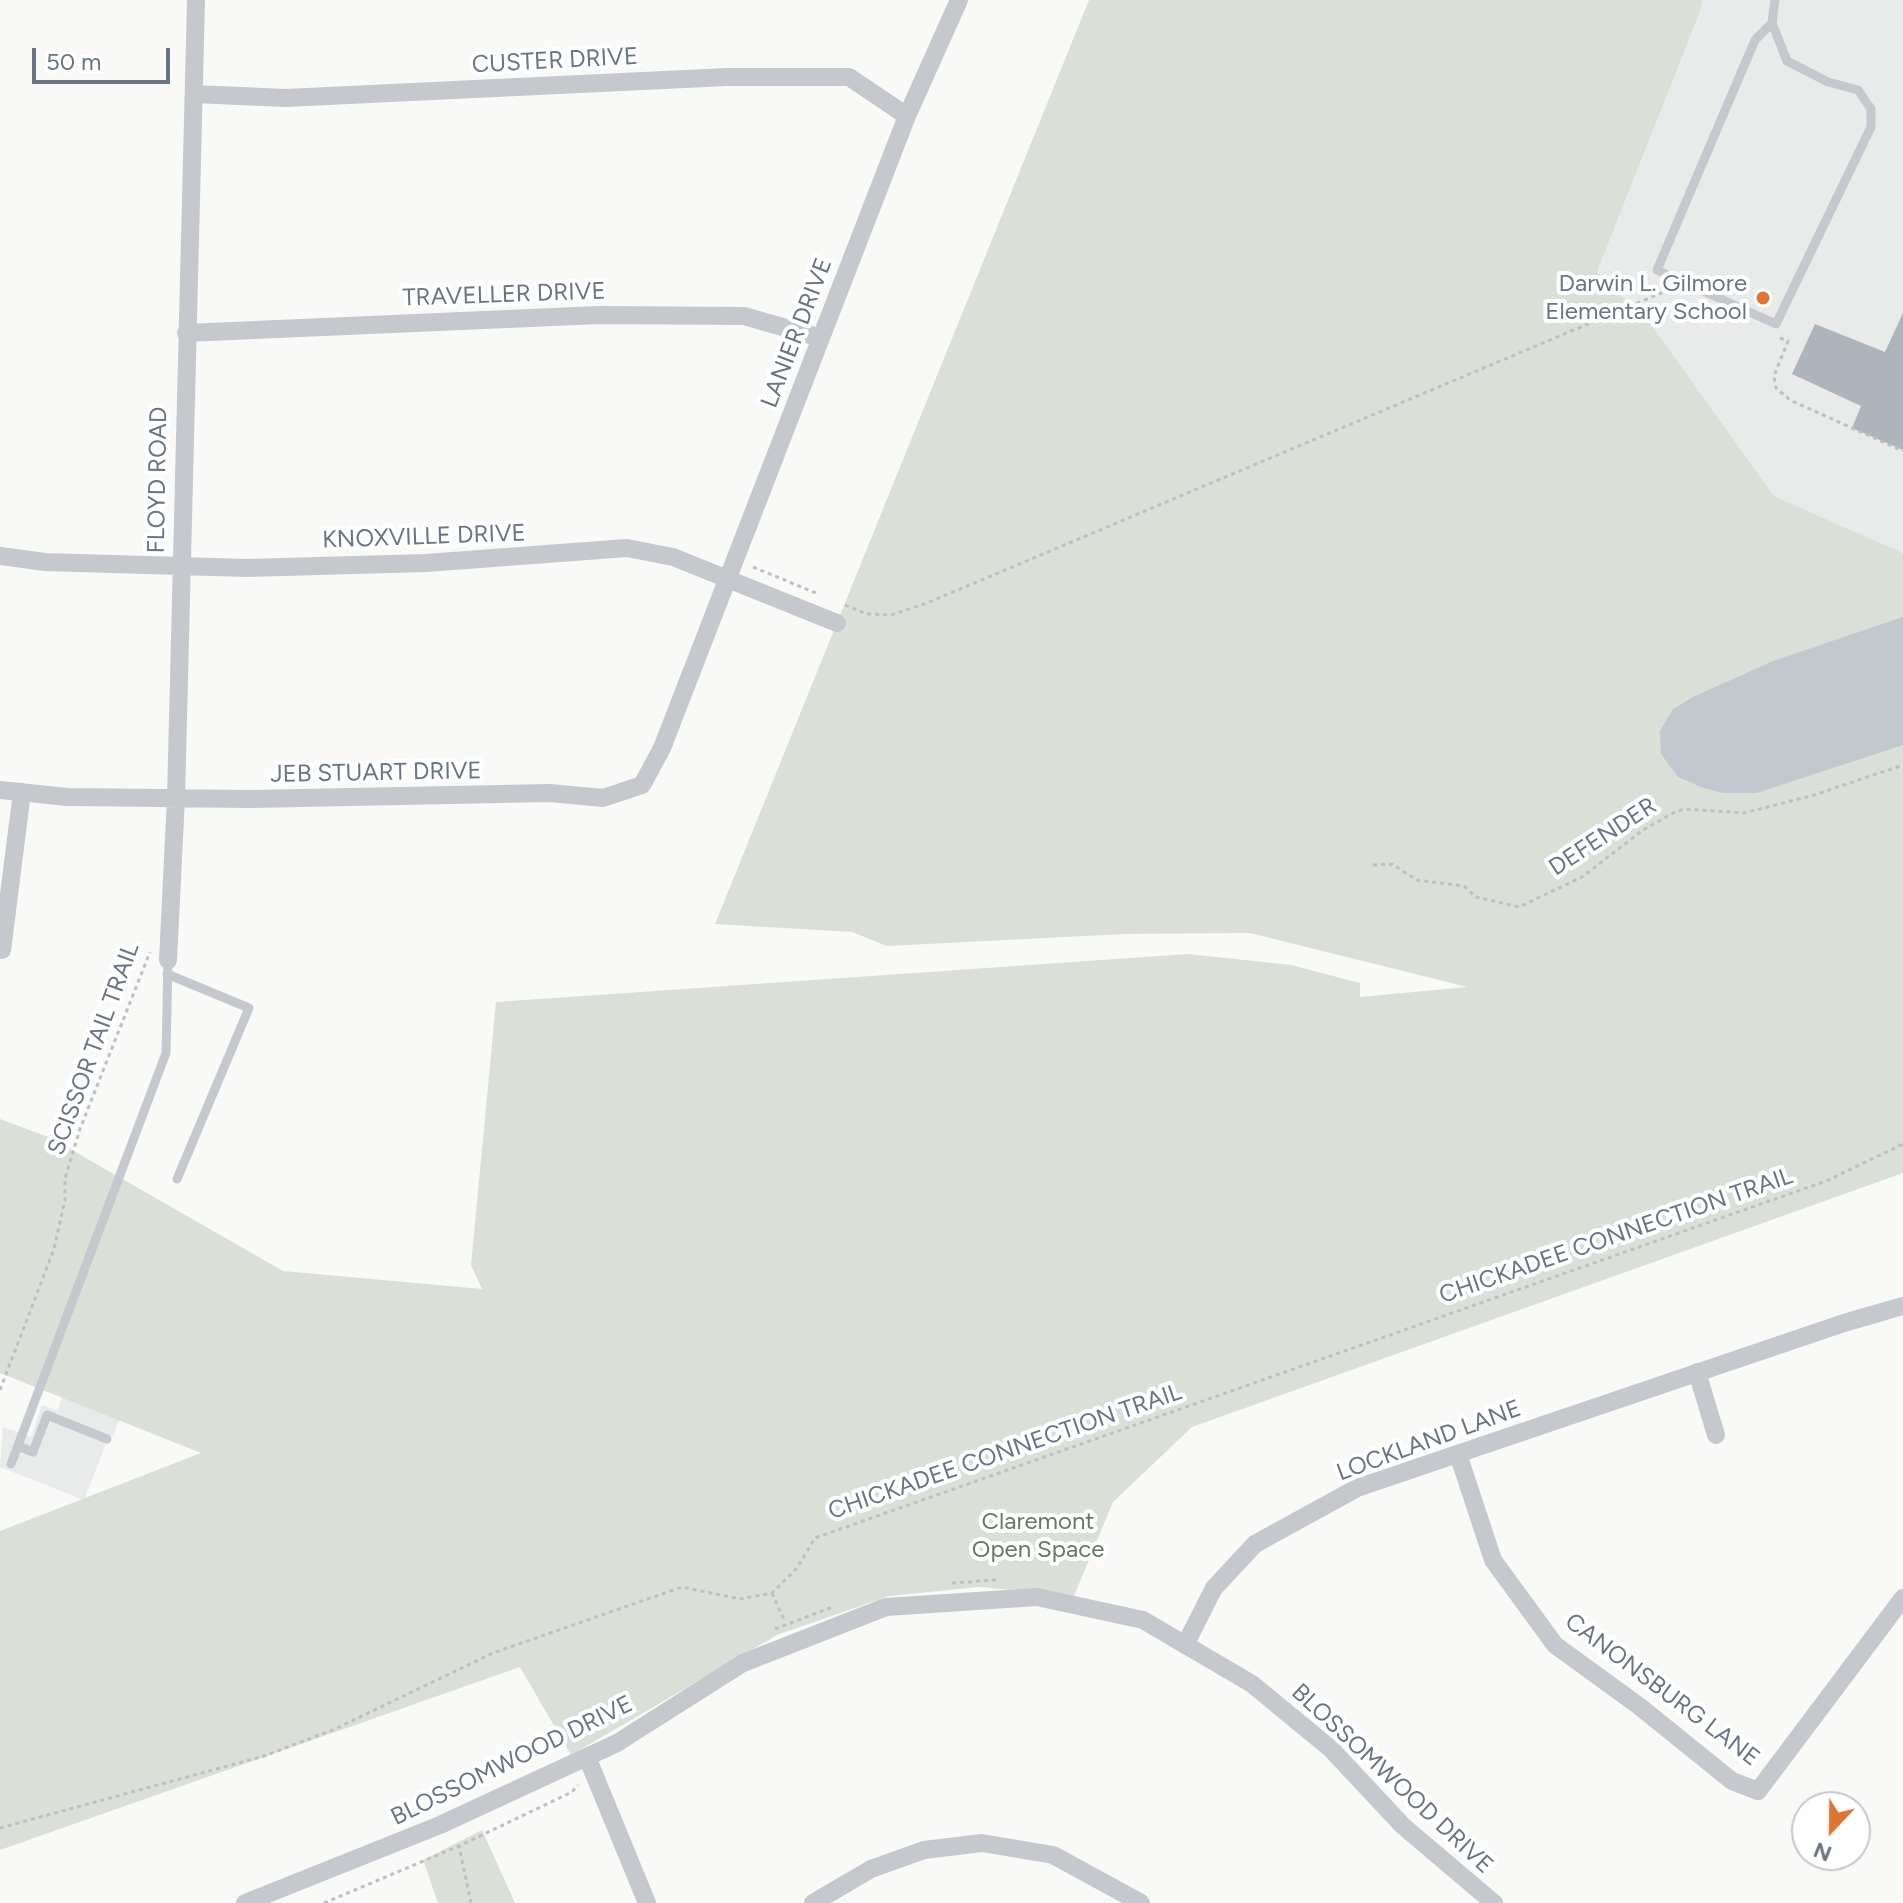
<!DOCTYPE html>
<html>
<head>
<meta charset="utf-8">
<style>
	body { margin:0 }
	#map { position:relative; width:1903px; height:1903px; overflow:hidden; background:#f9f9f7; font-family:Figtree,sans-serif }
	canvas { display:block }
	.north { position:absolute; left:1791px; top:1791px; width:80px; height:80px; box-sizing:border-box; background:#fff; border:2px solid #c3c8cf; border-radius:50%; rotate:202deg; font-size:22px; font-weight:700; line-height:32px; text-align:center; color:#697586 }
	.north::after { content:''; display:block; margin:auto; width:28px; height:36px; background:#dd7533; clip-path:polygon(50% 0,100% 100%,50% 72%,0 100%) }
	.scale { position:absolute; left:32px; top:48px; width:138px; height:36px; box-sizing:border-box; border:4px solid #697586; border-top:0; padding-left:10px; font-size:24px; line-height:28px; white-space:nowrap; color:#697586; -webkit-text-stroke:6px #fff; paint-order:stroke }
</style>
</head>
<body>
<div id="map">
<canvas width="1903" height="1903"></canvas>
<div class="north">N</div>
<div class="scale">50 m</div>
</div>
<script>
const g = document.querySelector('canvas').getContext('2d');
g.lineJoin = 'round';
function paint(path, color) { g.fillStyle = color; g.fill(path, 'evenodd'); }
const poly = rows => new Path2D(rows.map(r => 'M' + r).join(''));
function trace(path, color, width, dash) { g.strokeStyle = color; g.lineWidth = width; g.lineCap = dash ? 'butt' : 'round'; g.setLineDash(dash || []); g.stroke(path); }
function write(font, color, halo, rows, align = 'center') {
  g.font = font + ' Figtree,sans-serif'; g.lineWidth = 8; g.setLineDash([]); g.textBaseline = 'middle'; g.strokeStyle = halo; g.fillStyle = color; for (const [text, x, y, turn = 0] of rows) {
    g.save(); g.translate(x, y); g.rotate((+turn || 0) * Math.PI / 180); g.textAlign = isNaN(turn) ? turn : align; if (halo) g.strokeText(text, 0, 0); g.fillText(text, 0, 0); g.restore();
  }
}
paint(poly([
	[1702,0,1903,0,1903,553,1774,496,1650,323,1597,272,1699,16],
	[63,1395,121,1416,113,1436,109,1436,84,1500,0,1467,3,1427,31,1437,42,1405,57,1411]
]), '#e9eaea');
paint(poly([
	[1089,0,1702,0,1699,15,1597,272,1650,323,1774,496,1903,553,1903,1173,1192,1427,1113,1502,1074,1596,979,1587,889,1596,777,1635,571,1755,520,1667,0,1850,0,1531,201,1453,0,1373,0,1119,51,1138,283,1271,482,1289,471,1265,496,1002,1188,954,1291,965,1360,983,1360,997,1467,987,1250,933,1125,934,887,946,852,932,715,924],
	[482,1830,515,1903,438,1903,423,1860]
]), '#dae0d8');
paint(poly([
	[1903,617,1903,745,1757,793,1723,793,1701,787,1678,777,1661,754,1660,731,1673,709,1693,697,1773,661]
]), '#c1c8ce');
paint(poly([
	[1903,313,1903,450,1852,428,1861,406,1792,374,1815,324,1885,352]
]), '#adb4bb');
trace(poly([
	[1780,338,1788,341,1774,376,1776,388,1790,400,1903,451],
	[753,567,816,593],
	[845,605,867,614,891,615,927,603,1666,291],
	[1373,865,1392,864,1417,880,1464,886,1476,897,1519,907,1582,877,1643,830,1675,812,1684,809,1744,813,1814,795,1903,765],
	[0,1390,54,1249,65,1200,65,1178,80,1129,150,952],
	[952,1583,996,1580],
	[772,1593,785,1622],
	[775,1629,835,1606],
	[0,1828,264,1756,335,1729,493,1653,682,1587,740,1599,772,1593,797,1568,815,1538,1826,1181,1903,1144],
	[324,1903,459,1846],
	[471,1903,459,1846,572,1792,578,1785]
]), '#bdbfc2', 3, [4, 4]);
trace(poly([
	[1772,23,1755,40,1657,270,1776,324,1871,127,1871,109,1858,90,1828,82,1787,61,1772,23,1775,0],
	[167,974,249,1008,177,1179],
	[18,1446,33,1452,47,1415,107,1439],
	[11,1464,166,1053,168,960]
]), '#c5c8cc', 9);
trace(poly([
	[194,94,286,98,727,77,849,77,907,116],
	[186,333,599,315,744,316,821,338],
	[0,556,45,562,247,568,426,563,627,548,673,557,837,623],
	[0,790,67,797,252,799,550,793,603,798,642,785,662,748,907,116,959,0],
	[2,950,22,792],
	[168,960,176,798,196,0],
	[1697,1372,1716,1435],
	[1458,1454,1493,1560,1555,1645,1639,1706,1732,1781,1758,1791,1903,1598],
	[1185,1645,1214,1588,1255,1544,1357,1488,1844,1323,1903,1306],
	[587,1757,647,1903],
	[245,1903,440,1825,617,1743,743,1663,886,1607,1037,1597,1143,1620,1252,1684,1331,1749,1403,1826,1494,1903],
	[813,1903,871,1869,924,1850,982,1843,1053,1855,1141,1903]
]), '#c5c8cc', 18);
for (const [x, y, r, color] of [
	[1763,298,8,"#dd7533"]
]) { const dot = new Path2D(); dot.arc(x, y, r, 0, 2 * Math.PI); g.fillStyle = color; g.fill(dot); trace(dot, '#fff', 3); }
write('24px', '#697586', '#fff', [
	["CUSTER DRIVE",555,61,-3],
	["TRAVELLER DRIVE",504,295,-2],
	["LANIER DRIVE",797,333,-69],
	["FLOYD ROAD",158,480,-89],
	["KNOXVILLE DRIVE",424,537,-2],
	["JEB STUART DRIVE",376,773,-1],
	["DEFENDER",1603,837,-33],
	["SCISSOR TAIL TRAIL",94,1049,-70],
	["CHICKADEE CONNECTION TRAIL",1616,1236,-19],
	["LOCKLAND LANE",1429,1441,-20],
	["CHICKADEE CONNECTION TRAIL",1005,1452,-19],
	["CANONSBURG LANE",1662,1690,37],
	["BLOSSOMWOOD DRIVE",512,1761,-26],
	["BLOSSOMWOOD DRIVE",1392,1779,43]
]);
write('24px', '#697586', '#fff', [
	["Darwin L. Gilmore",1747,284],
	["Elementary School",1747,312]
], 'right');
write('24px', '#657964', '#fff', [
	["Claremont",1038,1522],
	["Open Space",1038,1550]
]);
</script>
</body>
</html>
